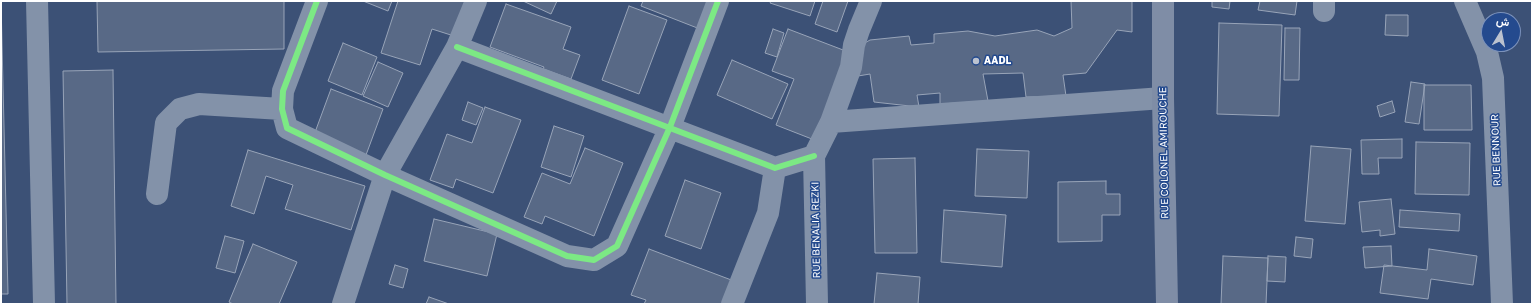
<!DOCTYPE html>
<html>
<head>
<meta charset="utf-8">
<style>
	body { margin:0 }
	#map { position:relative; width:1533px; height:305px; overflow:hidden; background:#3c5176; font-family:"Golos Text",Vazirmatn,sans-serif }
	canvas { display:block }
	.frame { position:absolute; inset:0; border:2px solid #fff; pointer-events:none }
	.north { position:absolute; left:1481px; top:12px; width:40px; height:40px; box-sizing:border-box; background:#244a8e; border:1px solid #7c92bb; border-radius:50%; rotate:10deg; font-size:11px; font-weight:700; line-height:16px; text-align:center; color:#fff }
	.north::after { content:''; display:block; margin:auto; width:14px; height:18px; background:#bbc2cf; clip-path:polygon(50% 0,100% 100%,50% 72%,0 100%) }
</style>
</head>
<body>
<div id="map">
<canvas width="1533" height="305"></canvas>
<div class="frame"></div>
<div class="north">ش</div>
</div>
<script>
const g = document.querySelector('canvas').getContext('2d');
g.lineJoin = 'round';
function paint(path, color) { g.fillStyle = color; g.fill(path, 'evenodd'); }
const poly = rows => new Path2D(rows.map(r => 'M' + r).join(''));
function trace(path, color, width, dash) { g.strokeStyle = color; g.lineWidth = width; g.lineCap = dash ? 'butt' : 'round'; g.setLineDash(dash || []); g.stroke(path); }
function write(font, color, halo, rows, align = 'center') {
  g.font = font + ' "Golos Text",sans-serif'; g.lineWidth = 3; g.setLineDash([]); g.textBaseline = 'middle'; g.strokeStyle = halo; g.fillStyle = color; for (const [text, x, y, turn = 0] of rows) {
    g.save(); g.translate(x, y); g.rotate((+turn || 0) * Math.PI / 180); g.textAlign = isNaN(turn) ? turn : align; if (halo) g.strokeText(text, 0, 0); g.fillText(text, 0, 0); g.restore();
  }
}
const building = poly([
	[1,1,8,294,1,294,1,1],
	[97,1,284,1,284,49,98,52,97,1],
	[363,1,392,1,388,11,363,1],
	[398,1,465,1,454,36,432,29,420,65,381,53,398,1],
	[523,1,557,1,551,14,523,1],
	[643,1,717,1,705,31,641,6,643,1],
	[771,1,815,1,810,16,770,3,771,1],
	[823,1,848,1,837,32,815,24,823,1],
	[1071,1,1132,1,1132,32,1117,30,1086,73,1063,75,1066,96,1026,97,1023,73,983,74,988,101,940,104,940,93,917,95,919,107,874,102,870,74,858,76,856,48,870,40,909,36,911,45,934,43,934,34,968,31,995,36,1037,30,1054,36,1072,28,1071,1],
	[1212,1,1230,1,1229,9,1212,7,1212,1],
	[1260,1,1297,1,1295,15,1258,10,1260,1],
	[506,4,571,27,563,49,580,55,571,79,543,69,544,67,490,47,506,4],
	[629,6,667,20,639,94,602,80,629,6],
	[1386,15,1408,15,1408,36,1385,35,1386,15],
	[1219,23,1282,25,1279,116,1217,114,1219,23],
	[1285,28,1300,28,1299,80,1284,80,1285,28],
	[773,29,784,33,777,57,765,53,773,29],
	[788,29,851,53,817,141,776,125,794,79,772,71,788,29],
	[343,43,377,57,362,95,328,81,343,43],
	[732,60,788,84,772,119,717,95,732,60],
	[378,62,403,73,388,107,363,96,378,62],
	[113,70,116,304,67,304,63,71,113,70],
	[1411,82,1425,84,1419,124,1405,122,1411,82],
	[1424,85,1471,85,1472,130,1424,130,1424,85],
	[331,89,383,109,366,155,314,135,331,89],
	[1392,101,1395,112,1380,117,1377,106,1392,101],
	[468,102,483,108,476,125,462,120,468,102],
	[485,107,521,120,493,193,456,179,453,188,430,180,447,134,472,143,485,107],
	[554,126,584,136,571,177,541,167,554,126],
	[1402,139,1402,158,1378,158,1379,174,1362,174,1361,140,1402,139],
	[1416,142,1470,143,1469,195,1415,194,1416,142],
	[1311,146,1351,149,1345,224,1305,221,1311,146],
	[585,148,623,163,594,236,545,216,542,224,524,217,542,173,570,184,585,148],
	[977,149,1029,151,1027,198,975,196,977,149],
	[248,150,365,186,351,230,285,209,293,185,266,176,254,214,231,206,248,150],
	[915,158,917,253,875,253,873,159,915,158],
	[685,180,721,193,701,249,665,236,685,180],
	[1106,181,1106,194,1120,194,1120,215,1102,215,1102,241,1058,242,1058,182,1106,181],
	[1391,199,1395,234,1380,236,1380,230,1362,232,1359,202,1391,199],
	[944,210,1006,215,1002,267,941,262,944,210],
	[1400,210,1460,214,1459,231,1399,227,1400,210],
	[434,219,497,234,487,276,424,261,434,219],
	[225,236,244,241,235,273,216,268,225,236],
	[1296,237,1313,239,1311,258,1294,256,1296,237],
	[253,244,297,262,279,304,233,304,229,302,253,244],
	[1391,246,1392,266,1365,268,1363,247,1391,246],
	[649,249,734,281,725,304,644,304,646,300,631,295,649,249],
	[1429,249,1477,256,1473,285,1431,279,1428,299,1380,293,1384,265,1427,270,1429,249],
	[1223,256,1268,258,1266,304,1221,304,1223,256],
	[1268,256,1286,257,1285,282,1267,281,1268,256],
	[395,265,408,269,403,288,389,284,395,265],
	[877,273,920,277,918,304,874,304,877,273],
	[429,297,449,304,426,304,429,297]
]);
paint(building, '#586986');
trace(building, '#98a4b8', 1);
trace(poly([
	[37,1,44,304],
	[317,1,283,91,282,109,287,128,385,175,567,256,594,260,617,246,670,127,718,1],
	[1324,1,1324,11],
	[1465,1,1487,52,1493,78,1502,304],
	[457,47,775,168,814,156],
	[831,122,1163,98],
	[157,194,166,123,180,109,199,104,282,109],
	[343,304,385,175,457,47,476,1],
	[732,304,768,213,775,168],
	[817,304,814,156,831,122,851,67,854,45,859,30,871,1]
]), '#8392a9', 22);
trace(poly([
	[1163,1,1163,98,1167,304]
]), '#7f8da6', 22);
trace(poly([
	[317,1,283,91,282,109,287,128,385,175,567,256,594,260,617,246,670,127,718,1],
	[457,47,775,168,814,156]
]), '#7ce984', 6);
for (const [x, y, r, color] of [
	[976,61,4,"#bbc2cf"]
]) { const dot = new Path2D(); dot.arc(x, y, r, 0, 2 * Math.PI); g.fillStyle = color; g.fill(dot); trace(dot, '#244a8e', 1.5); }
write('bold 10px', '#fff', '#244a8e', [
	["AADL",984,61]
], 'left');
write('10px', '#fff', '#244a8e', [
	["RUE BENNOUR",1496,150,-92],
	["RUE COLONEL AMIROUCHE",1164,153,-91],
	["RUE BENALIA REZKI",816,230,-91]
]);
</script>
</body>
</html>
